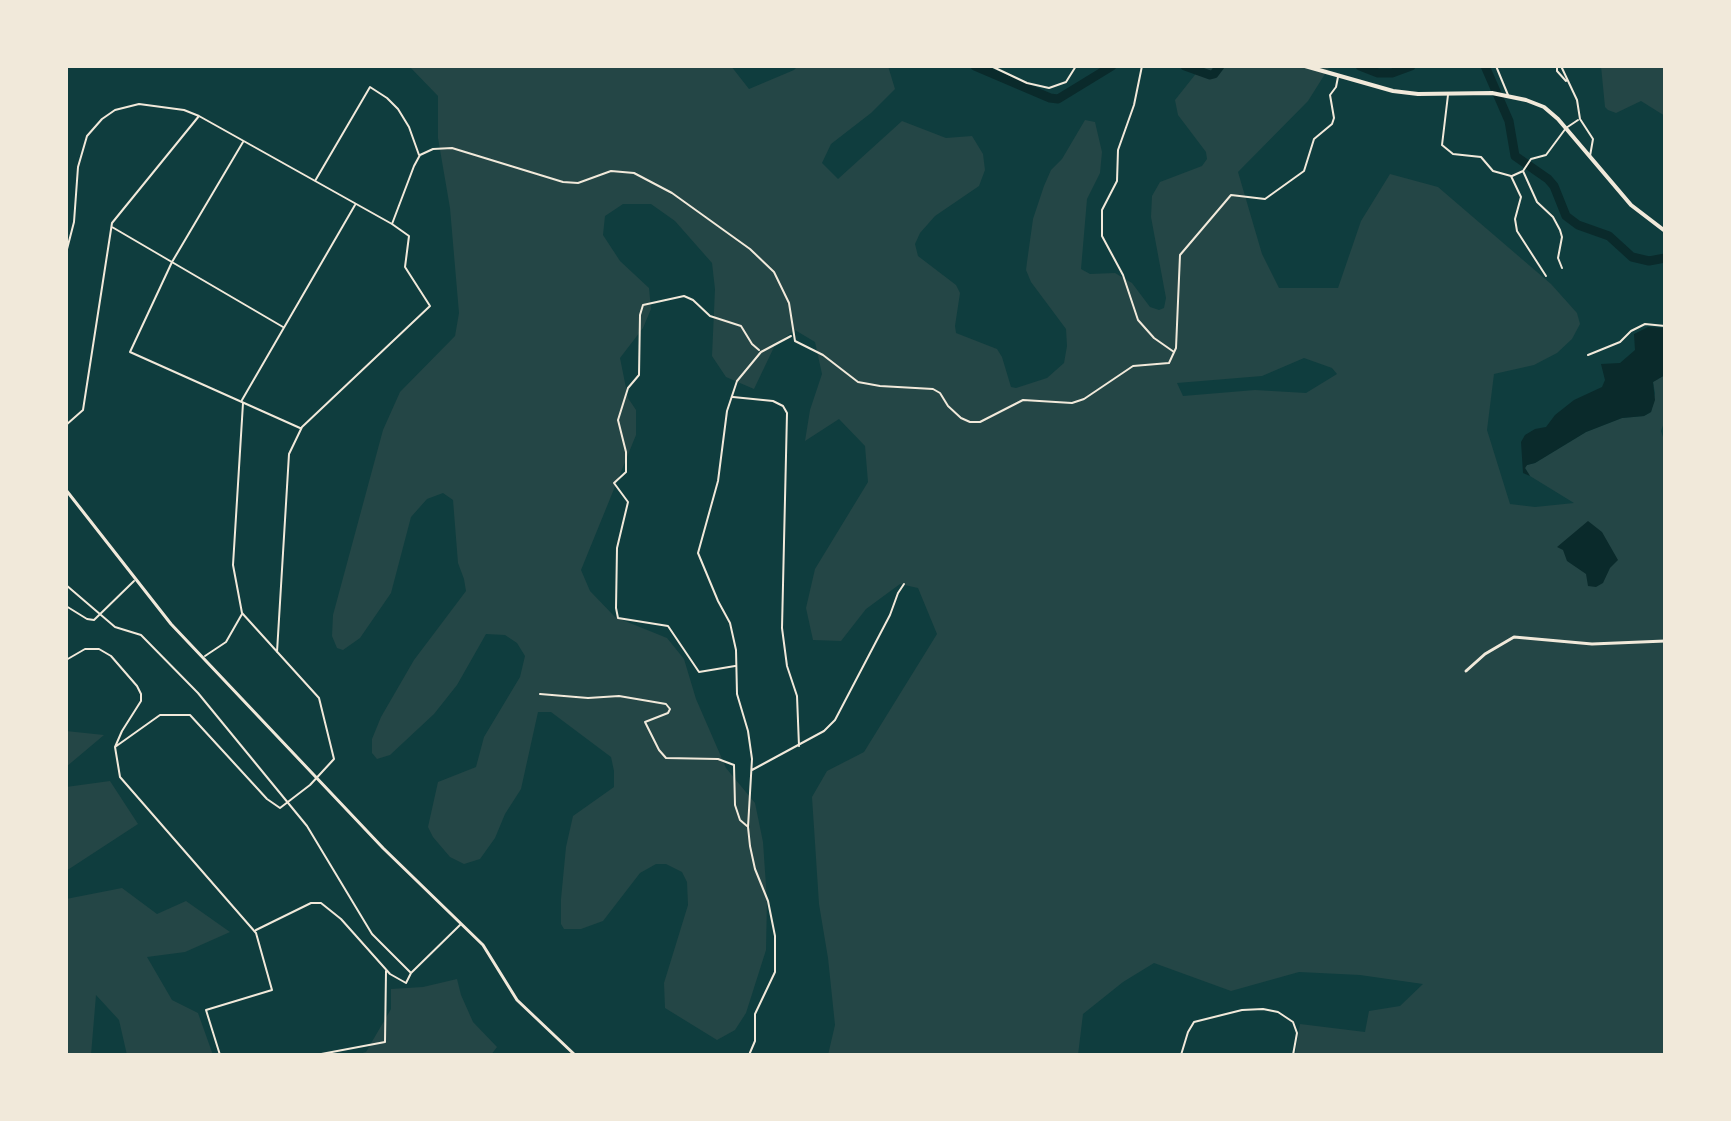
<!DOCTYPE html>
<html>
<head>
<meta charset="utf-8">
<style>
	body { margin:0 }
	#map { position:relative; width:1731px; height:1121px; overflow:hidden; background:#0f3d3e; font-family:"Varela Round",sans-serif }
	canvas { display:block }
	.frame { position:absolute; inset:0; border:68px solid #f1e9da; pointer-events:none }
</style>
</head>
<body>
<div id="map">
<canvas width="1731" height="1121"></canvas>
<div class="frame"></div>
</div>
<script>
const g = document.querySelector('canvas').getContext('2d');
g.lineJoin = 'round';
function paint(path, color) { g.fillStyle = color; g.fill(path, 'evenodd'); }
const poly = rows => new Path2D(rows.map(r => 'M' + r).join(''));
function trace(path, color, width, dash) { g.strokeStyle = color; g.lineWidth = width; g.lineCap = dash ? 'butt' : 'round'; g.setLineDash(dash || []); g.stroke(path); }
paint(poly([
	[409,66,731,66,749,89,794,70,798,66,888,66,895,89,871,113,831,144,822,163,838,179,902,121,946,138,972,136,983,154,985,170,979,186,935,216,920,233,915,244,918,256,956,285,960,293,955,326,956,333,997,349,1002,357,1011,387,1016,388,1047,378,1064,363,1067,346,1066,329,1031,282,1026,270,1027,262,1033,219,1044,186,1051,170,1062,159,1085,120,1095,122,1102,152,1100,173,1087,199,1081,269,1090,274,1115,273,1132,283,1150,307,1159,310,1164,308,1166,298,1151,217,1152,196,1160,182,1202,166,1207,159,1206,152,1178,115,1175,100,1202,66,1330,66,1308,101,1238,172,1262,254,1279,288,1338,288,1361,221,1390,174,1438,187,1551,284,1577,313,1580,324,1572,339,1557,353,1534,365,1494,374,1487,430,1510,504,1535,507,1574,503,1530,476,1525,468,1527,465,1535,463,1586,432,1622,418,1644,416,1651,412,1655,393,1653,382,1665,375,1665,420,1661,431,1665,443,1665,1055,1295,1055,1300,1024,1365,1032,1369,1011,1400,1006,1423,984,1360,975,1299,972,1231,991,1154,963,1123,982,1083,1014,1078,1055,828,1055,835,1025,828,958,819,904,812,797,827,771,864,752,937,634,918,588,900,584,866,609,841,641,813,640,806,608,815,569,868,482,865,446,839,419,805,441,810,410,822,374,815,342,795,330,775,345,754,389,726,377,712,356,715,289,712,263,675,221,651,204,623,204,605,216,603,235,620,261,649,288,651,309,643,328,620,358,628,398,636,410,636,435,581,570,590,591,615,617,667,638,684,659,696,699,726,768,755,803,763,842,767,900,766,950,746,1013,735,1030,717,1040,665,1008,664,983,688,905,687,882,682,872,666,864,656,864,640,873,603,921,581,929,564,929,561,924,561,899,566,847,573,816,614,787,614,771,611,757,551,712,538,712,521,789,505,814,495,838,480,859,464,864,450,857,433,837,428,827,438,782,476,767,484,737,520,677,525,656,517,643,505,635,486,634,457,685,434,714,390,755,377,759,372,753,372,739,381,717,414,660,466,591,464,579,458,563,453,500,443,493,427,499,411,517,391,593,360,638,343,650,337,648,332,636,333,615,383,430,400,392,455,336,459,313,450,208,438,138,438,96],
	[1304,358,1332,368,1337,374,1306,393,1255,390,1183,396,1177,383,1262,376],
	[1601,66,1665,66,1665,116,1641,101,1616,113,1608,110,1605,107],
	[66,731,104,735,66,767],
	[110,781,138,824,66,871,66,787],
	[122,888,157,914,186,901,230,932,185,952,147,957,172,1000,198,1013,213,1055,127,1055,119,1020,96,995,91,1055,66,1055,66,899],
	[457,979,461,995,473,1022,497,1047,491,1055,355,1055,366,1052,391,1009,391,989,423,987]
]), '#244646');
paint(poly([
	[1648,327,1665,328,1665,375,1653,382,1655,400,1651,412,1644,416,1622,418,1586,432,1535,463,1527,465,1525,468,1530,476,1523,473,1521,442,1525,435,1535,429,1546,427,1555,415,1574,400,1602,387,1605,380,1601,364,1620,363,1635,350,1634,334],
	[1588,521,1602,532,1618,560,1610,568,1603,583,1596,587,1588,586,1586,574,1567,561,1563,550,1557,547]
]), '#0a2a2b');
trace(poly([
	[975,66,1050,98,1058,99,1112,66],
	[1185,66,1210,75,1214,74,1220,66],
	[1360,66,1378,73,1392,73,1411,66],
	[1485,66,1509,121,1515,156,1548,179,1554,186,1566,216,1578,225,1609,236,1632,257,1649,261,1665,258]
]), '#0a2a2b', 9);
trace(poly([
	[991,66,1027,83,1049,88,1066,82,1076,66],
	[1142,66,1134,105,1118,150,1117,181,1102,210,1102,236,1123,275,1138,320,1154,338,1174,352],
	[1496,66,1508,95],
	[1557,66,1557,71,1566,81],
	[1561,66,1577,100,1580,119,1593,139,1590,156],
	[1448,95,1442,145,1453,154,1481,157,1493,171,1511,176,1521,197,1515,219,1517,231,1546,276],
	[243,142,172,262,130,352,300,428],
	[1523,171,1537,202,1553,217,1560,230,1562,237,1558,258,1562,268],
	[1512,176,1523,171,1531,159,1546,155,1566,128,1578,120],
	[315,181,370,87,387,98,398,109,409,127,419,155],
	[392,224,414,166,420,155,433,149,452,148,563,182,578,183,611,171,634,173,672,193,750,249,774,272,789,303,795,341,823,355,858,382,880,386,933,389,940,393,948,406,961,418,970,422,980,422,1023,400,1072,403,1084,399,1133,366,1169,363,1176,348,1180,255,1231,195,1265,199,1304,171,1314,139,1332,124,1334,118,1330,95,1336,87,1338,77],
	[112,227,283,327],
	[66,253,74,222,78,167,87,136,102,119,115,110,139,104,184,110,199,116,392,224,409,236,405,267,430,306,302,427,289,454,277,652],
	[1588,355,1620,342,1631,331,1645,324,1665,326],
	[733,397,773,401,783,406,787,413,782,628,787,666,797,696,799,746],
	[242,400,355,205],
	[66,425,83,410,112,223,199,116],
	[66,585,115,627,141,635,198,693,307,826,372,934,411,973],
	[66,606,87,619,94,620,134,581],
	[205,656,226,642,242,614],
	[66,660,85,649,99,649,111,656,137,686,141,694,141,701,122,731,115,747,120,777,256,933,272,990,206,1010,220,1055],
	[735,666,699,672,668,626,618,618,616,608,617,548,628,502,614,483,626,472,626,452,618,420,628,388,639,375,640,315,643,305,684,296,693,300,710,316,741,326,752,344,759,350],
	[540,694,588,698,619,696,666,704,670,709,668,713,645,722,659,750,666,758,718,759,734,765,735,805,740,820,747,826],
	[66,722,67,723],
	[115,747,160,715,190,715,267,799,280,808,310,785,334,759,319,698,242,613,233,565,243,403],
	[752,770,824,731,835,720,890,615,898,593,904,584],
	[256,930,311,903,321,903,341,919,390,974,406,983,411,973,460,925],
	[316,1055,385,1042,386,971],
	[749,1055,755,1041,755,1014,775,972,775,936,768,901,755,869,750,846,748,827,752,759,748,731,737,694,736,650,730,623,718,601,698,553,718,481,727,411,737,381,761,352,791,336],
	[1181,1055,1188,1032,1194,1022,1242,1010,1263,1009,1278,1012,1293,1022,1297,1033,1293,1055]
]), '#f1e9da', 2);
trace(poly([
	[1466,671,1485,654,1514,637,1592,644,1665,641]
]), '#f1e9da', 3);
trace(poly([
	[66,490,171,624,383,848,483,945,517,1000,575,1055]
]), '#f1e9da', 3);
trace(poly([
	[1305,66,1393,91,1418,94,1492,93,1526,100,1544,107,1558,119,1631,205,1665,231]
]), '#f1e9da', 4);
</script>
</body>
</html>
